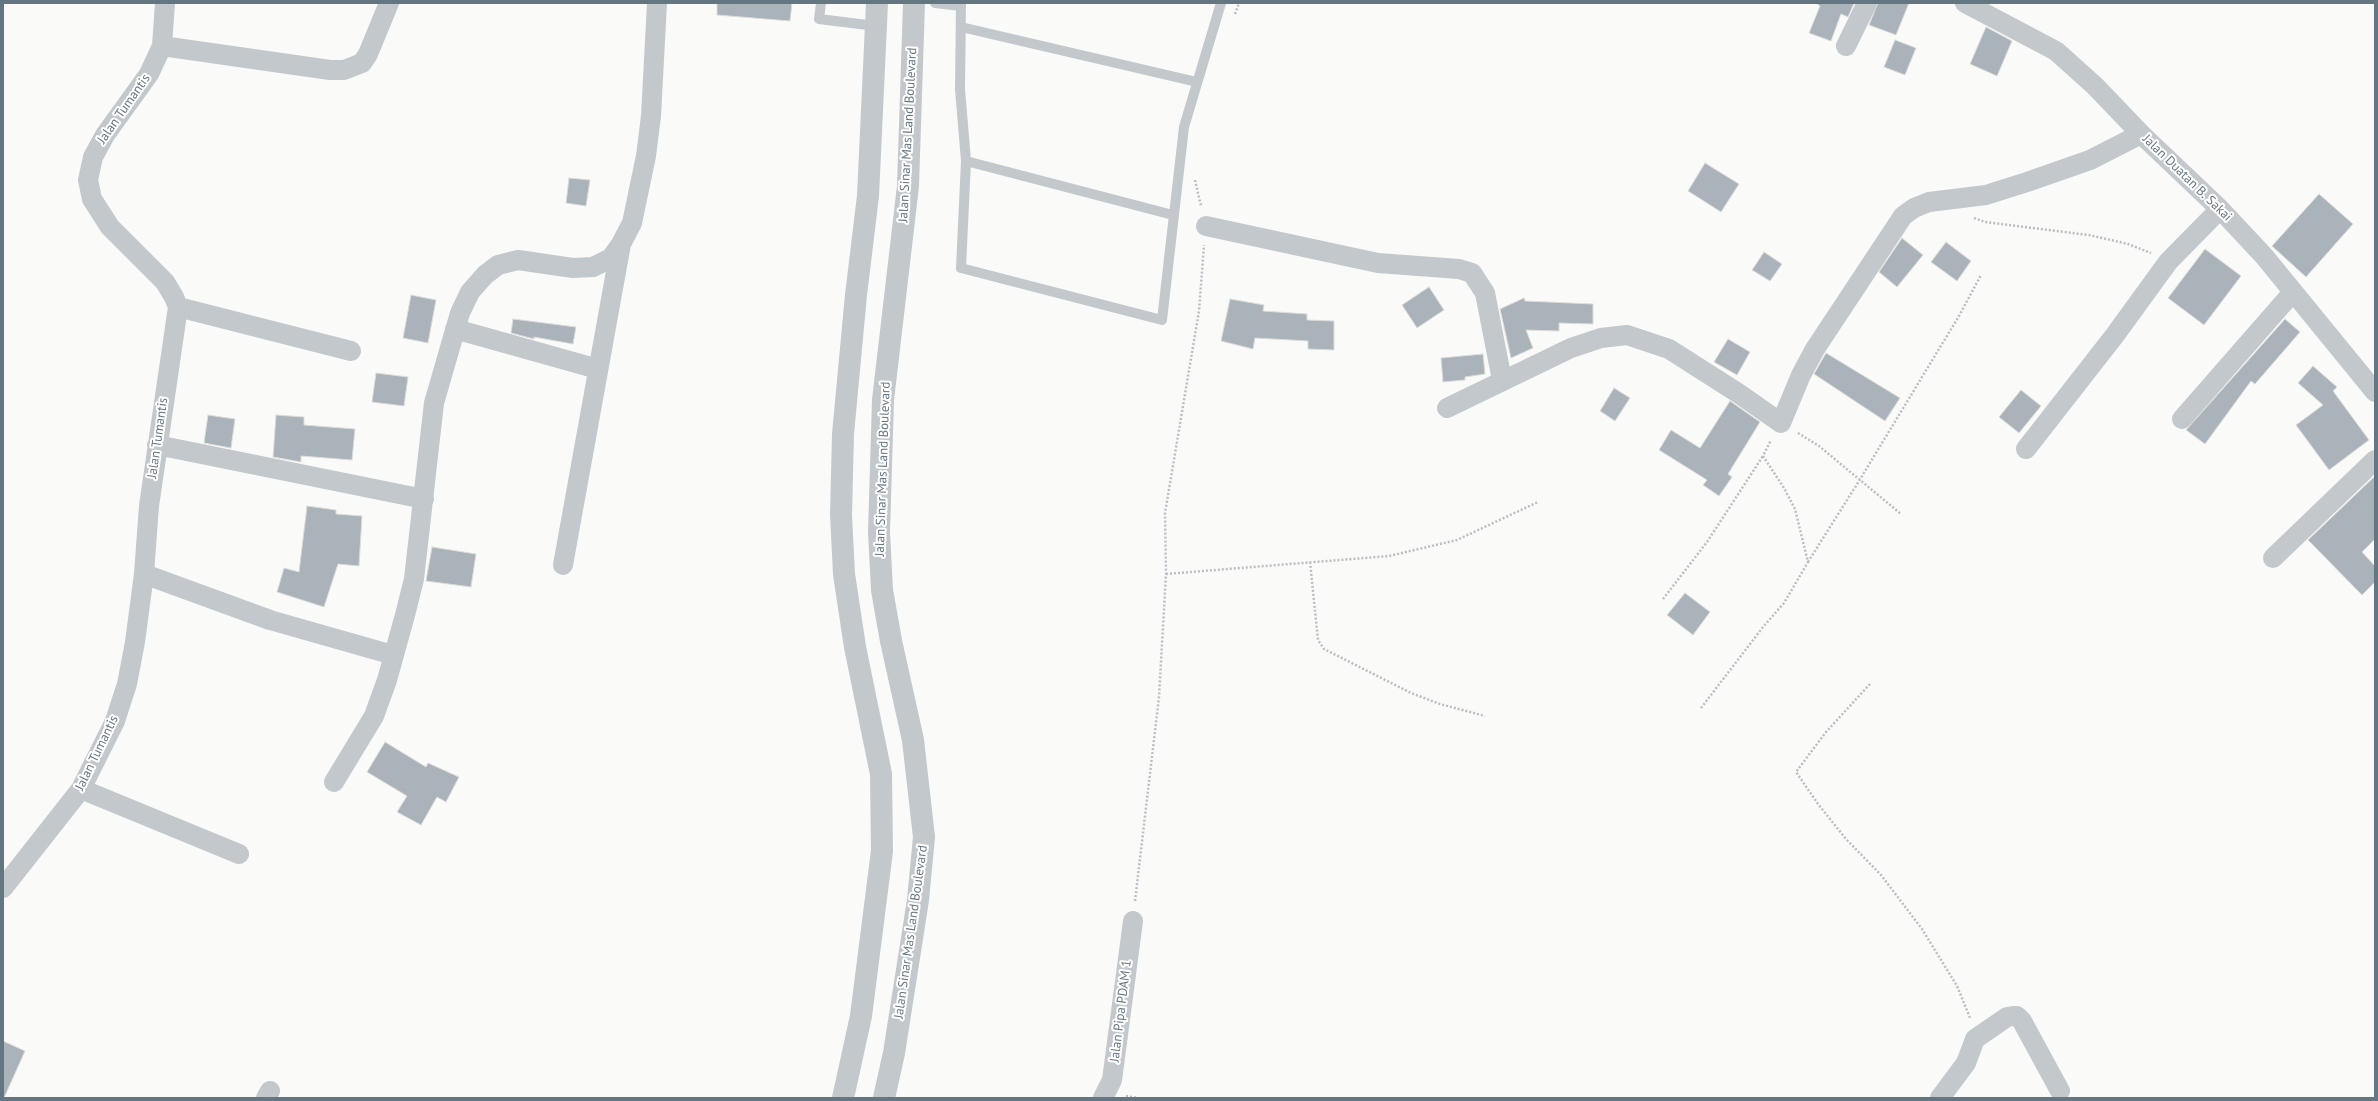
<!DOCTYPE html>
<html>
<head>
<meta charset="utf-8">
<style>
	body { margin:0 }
	#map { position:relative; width:2378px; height:1101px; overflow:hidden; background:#fafaf8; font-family:"PT Sans",sans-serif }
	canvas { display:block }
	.frame { position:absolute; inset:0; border:4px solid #657683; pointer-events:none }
</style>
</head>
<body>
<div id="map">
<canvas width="2378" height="1101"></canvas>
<div class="frame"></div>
</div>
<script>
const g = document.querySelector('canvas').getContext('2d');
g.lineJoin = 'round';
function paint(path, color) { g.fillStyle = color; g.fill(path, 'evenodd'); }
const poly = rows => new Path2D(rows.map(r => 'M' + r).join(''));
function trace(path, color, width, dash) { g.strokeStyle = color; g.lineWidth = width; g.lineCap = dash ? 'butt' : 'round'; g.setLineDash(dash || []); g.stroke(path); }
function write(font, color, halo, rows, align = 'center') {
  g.font = font + ' "PT Sans",sans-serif'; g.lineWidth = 4; g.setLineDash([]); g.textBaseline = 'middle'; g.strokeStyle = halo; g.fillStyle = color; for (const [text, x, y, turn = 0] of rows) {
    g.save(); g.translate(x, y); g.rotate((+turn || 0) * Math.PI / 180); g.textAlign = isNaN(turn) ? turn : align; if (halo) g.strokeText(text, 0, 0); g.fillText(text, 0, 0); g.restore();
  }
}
const building = poly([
	[717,3,792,3,790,21,717,15,717,3],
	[1816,3,1854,3,1848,17,1841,14,1831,41,1809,33,1820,6,1816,3],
	[1878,3,1909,3,1896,35,1869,25,1878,3],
	[1986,27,2012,41,1997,76,1970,64,1986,27],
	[1895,40,1916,48,1905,75,1884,67,1895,40],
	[1705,163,1739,184,1721,212,1688,191,1705,163],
	[569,178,590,180,586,206,566,203,569,178],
	[2319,194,2353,224,2306,277,2272,246,2319,194],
	[1902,238,1923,255,1897,287,1879,272,1902,238],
	[1946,242,1971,261,1957,281,1931,262,1946,242],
	[2205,249,2241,276,2204,325,2168,298,2205,249],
	[1764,252,1782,264,1770,281,1752,270,1764,252],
	[1429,287,1444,310,1417,328,1402,305,1429,287],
	[411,295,436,300,428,343,403,338,411,295],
	[1524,298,1525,301,1593,304,1593,324,1559,323,1559,331,1526,330,1533,348,1511,358,1500,309,1524,298],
	[1230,299,1264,305,1263,311,1307,314,1307,320,1334,321,1334,350,1308,349,1308,341,1255,338,1253,349,1221,341,1230,299],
	[513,319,576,327,573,344,534,337,534,339,511,333,513,319],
	[2285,319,2300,332,2255,384,2251,381,2205,444,2186,430,2285,319],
	[1728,339,1750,352,1737,375,1714,362,1728,339],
	[1826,353,1900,398,1885,421,1814,374,1826,353],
	[1483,354,1485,374,1465,377,1465,380,1443,382,1441,358,1483,354],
	[2313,366,2337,387,2333,391,2369,440,2329,470,2296,425,2323,405,2298,383,2313,366],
	[376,373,408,377,404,406,372,402,376,373],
	[1614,388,1630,398,1615,421,1600,411,1614,388],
	[2021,390,2041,406,2019,433,1999,417,2021,390],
	[1730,401,1760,422,1728,474,1732,477,1719,496,1703,485,1707,480,1659,450,1671,430,1700,448,1730,401],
	[208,415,235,419,231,448,204,443,208,415],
	[276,415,304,417,304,425,355,429,352,460,301,456,301,462,273,457,276,415],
	[2375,476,2375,539,2362,552,2375,566,2375,582,2362,595,2308,540,2375,476],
	[307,506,336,510,336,514,362,516,359,566,338,564,324,607,277,592,284,568,299,572,307,506],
	[432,547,476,554,471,587,426,581,432,547],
	[1685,593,1710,612,1693,635,1667,615,1685,593],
	[385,742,426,767,428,763,459,777,446,802,437,797,421,825,397,812,407,796,367,772,385,742],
	[3,1041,25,1051,4,1098,3,1098,3,1041]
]);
paint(building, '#aab3b9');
trace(building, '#dcdcda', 1);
trace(poly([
	[1235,14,1239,3],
	[1195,180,1201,206],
	[1974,218,1985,222,2089,235,2128,244,2151,253],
	[1798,433,1819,446,1901,514],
	[1310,562,1318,640,1324,649,1411,693,1440,704,1485,716],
	[1808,562,1859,481,1959,316,1981,275],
	[1166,574,1389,556,1457,540,1538,502],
	[1663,599,1707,542,1763,456],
	[1870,684,1826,732,1796,772,1818,804,1846,839,1881,875,1922,929,1957,986,1970,1018],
	[1701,708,1763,627,1784,603,1808,562,1795,509,1784,488,1763,456,1771,440],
	[1135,901,1159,697,1166,574,1165,513,1199,311,1204,245],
	[1126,1096,1138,1098]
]), '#bbbfc2', 2.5, [2, 2]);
trace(poly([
	[821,3,819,19,876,26],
	[935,3,961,6],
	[961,3,960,89,966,161,961,268,1162,320,1184,127,1221,3],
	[961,27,1197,82],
	[966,161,1173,215]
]), '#c3c8cc', 10);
trace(poly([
	[1965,3,2056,51,2095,86,2141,134,2220,209,2264,256,2375,392],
	[162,46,330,70,344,70,362,63,368,54,389,3],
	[1846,46,1867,3],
	[1206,226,1378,263,1459,269,1472,273,1485,293,1502,380],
	[178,307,351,351],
	[455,329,598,369],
	[1447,408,1571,348,1601,338,1627,335,1669,349,1738,393,1781,423,1801,375,1815,349,1903,216,1914,208,1929,202,1986,195,2027,182,2090,160,2141,134],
	[2182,419,2293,292],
	[157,445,424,499],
	[2026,449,2115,335,2168,262,2220,209],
	[2273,558,2375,460],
	[563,565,621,244],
	[144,574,270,620,393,655],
	[334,782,374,716,387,680,405,615,414,579,434,403,460,313,470,292,485,275,498,265,518,260,573,268,593,267,611,258,621,244,632,223,646,156,651,116,657,3],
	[81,789,239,854],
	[3,888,81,789,115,721,127,684,135,642,144,574,149,506,178,307,174,297,165,282,110,227,92,199,88,180,93,157,105,135,149,74,162,46,165,3],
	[266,1098,270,1091],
	[1103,1098,1112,1080,1133,921],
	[1940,1098,1966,1063,1975,1039,2007,1017,2013,1016,2017,1016,2022,1021,2060,1091]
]), '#c3c8cc', 20);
trace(poly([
	[843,1098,861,1016,882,851,881,774,855,647,844,574,841,515,843,434,856,295,868,196,877,3],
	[884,1098,894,1053,918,900,924,837,913,740,891,641,882,590,879,532,883,400,908,186,914,3]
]), '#c3c8cc', 22);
write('13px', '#657683', '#fff', [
	["Jalan Tumantis",124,109,-55],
	["Jalan Sinar Mas Land Boulevard",908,135,-87],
	["Jalan Duatan B. Sakai",2187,178,44],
	["Jalan Tumantis",158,438,-82],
	["Jalan Sinar Mas Land Boulevard",883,469,-88],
	["Jalan Tumantis",97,753,-64],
	["Jalan Sinar Mas Land Boulevard",911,932,-82],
	["Jalan Pipa PDAM 1",1121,1011,-83]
]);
</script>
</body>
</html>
